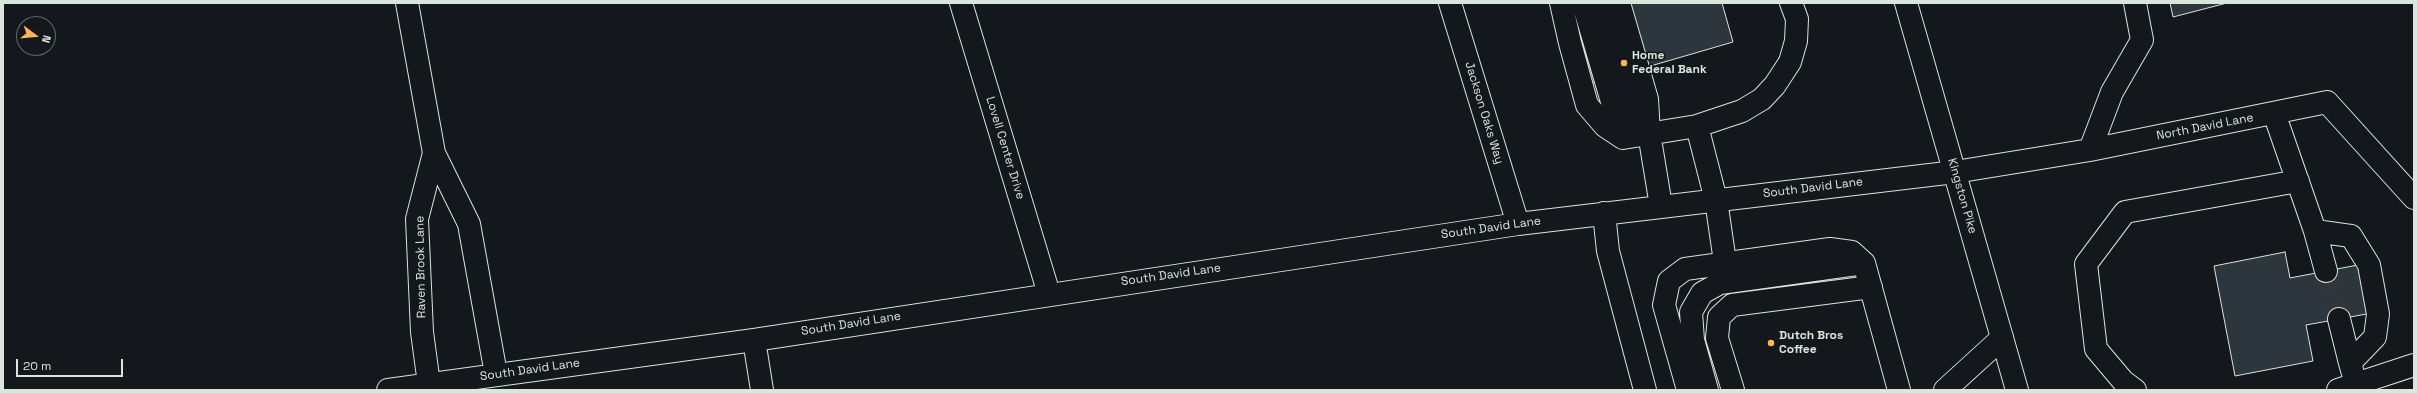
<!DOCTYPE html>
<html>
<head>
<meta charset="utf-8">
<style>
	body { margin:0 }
	#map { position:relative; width:2417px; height:393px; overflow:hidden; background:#14181c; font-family:"Space Grotesk",sans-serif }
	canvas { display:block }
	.frame { position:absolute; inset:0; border:4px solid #d8e6dc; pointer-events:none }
	.north { position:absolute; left:16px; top:16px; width:40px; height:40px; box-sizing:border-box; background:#14181c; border:1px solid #626a69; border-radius:50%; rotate:106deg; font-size:11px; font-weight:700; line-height:16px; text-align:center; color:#d8e6dc }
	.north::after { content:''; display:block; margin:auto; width:14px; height:18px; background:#ffb74d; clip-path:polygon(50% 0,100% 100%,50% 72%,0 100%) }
	.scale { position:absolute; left:16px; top:359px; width:107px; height:18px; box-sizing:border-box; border:2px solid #d8e6dc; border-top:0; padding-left:5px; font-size:12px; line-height:14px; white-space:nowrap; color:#d8e6dc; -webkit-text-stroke:3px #14181c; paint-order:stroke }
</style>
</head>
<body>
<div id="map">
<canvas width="2417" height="393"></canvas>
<div class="frame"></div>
<div class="north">N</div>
<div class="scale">20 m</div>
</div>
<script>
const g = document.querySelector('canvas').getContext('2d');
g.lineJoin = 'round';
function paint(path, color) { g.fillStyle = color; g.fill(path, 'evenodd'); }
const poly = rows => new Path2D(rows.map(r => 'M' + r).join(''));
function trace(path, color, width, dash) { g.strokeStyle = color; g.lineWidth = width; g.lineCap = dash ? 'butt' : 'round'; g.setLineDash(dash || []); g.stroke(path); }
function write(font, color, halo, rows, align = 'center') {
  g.font = font + ' "Space Grotesk",sans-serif'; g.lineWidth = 3; g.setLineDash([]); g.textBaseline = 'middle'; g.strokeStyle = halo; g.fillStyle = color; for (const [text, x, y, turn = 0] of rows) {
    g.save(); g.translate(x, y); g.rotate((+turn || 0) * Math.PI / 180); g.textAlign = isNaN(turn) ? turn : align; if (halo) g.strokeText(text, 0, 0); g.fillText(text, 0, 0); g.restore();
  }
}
const building = poly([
	[1630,3,1722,3,1733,42,1592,83,1575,24,1631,7,1630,3],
	[2170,3,2227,3,2173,17,2170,3],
	[2285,252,2290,278,2363,264,2372,313,2306,325,2313,361,2235,376,2214,266,2285,252]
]);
paint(building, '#2c363c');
trace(building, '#d8e6dc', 1);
trace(poly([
	[2326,271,2339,319]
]), '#313739', 22, [22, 11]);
const minor = poly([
	[407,3,434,153,469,224,496,374],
	[961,3,1049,294],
	[1450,3,1518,224],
	[1561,3,1570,43,1587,105,1605,126,1623,138,1697,126,1742,111,1762,99,1775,85,1790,62,1796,41,1797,19,1791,3],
	[1583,3,1613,105,1649,133],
	[1602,3,1631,105,1643,124],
	[1619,3,1647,99,1649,133,1661,206],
	[2274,113,2315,231,2326,271],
	[1697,126,1716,200,1725,262],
	[2090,150,2112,92,2142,40,2135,3],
	[1604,213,1608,251,1645,390],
	[2315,231,2351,236,2369,265,2378,314,2375,337,2350,363,2356,384],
	[2339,319,2350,363],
	[754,340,762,390],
	[429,384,422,332,417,219,434,153],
	[388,390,754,340,1518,224,1955,172,2090,150,2327,102,2414,198],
	[1688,390,1664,305,1669,281,1685,269,1830,249,1852,252,1864,263,1899,390],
	[1707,390,1693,340,1691,312,1702,293,1720,283,1864,263],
	[1733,390,1717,338,1719,317,1732,305,1871,287],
	[1945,390,2002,338],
	[2135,390,2123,381,2096,349,2086,264,2125,212,2298,181],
	[2338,390,2414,365]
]);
const major = poly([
	[1906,3,2017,390]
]);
trace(minor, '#d8e6dc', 24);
trace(major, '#d8e6dc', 24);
trace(minor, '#14181c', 22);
trace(major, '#14181c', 22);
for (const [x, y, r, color] of [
	[1624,63,4,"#ffb74d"],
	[1771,343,4,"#ffb74d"]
]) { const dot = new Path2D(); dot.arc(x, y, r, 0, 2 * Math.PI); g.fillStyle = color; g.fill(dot); trace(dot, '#14181c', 1.5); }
write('bold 12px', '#d8e6dc', '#14181c', [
	["Home",1632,56],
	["Federal Bank",1632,70],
	["Dutch Bros",1779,336],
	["Coffee",1779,350]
], 'left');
write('12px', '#d8e6dc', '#14181c', [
	["Jackson Oaks Way",1484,113,73],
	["North David Lane",2205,127,-11],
	["Lovell Center Drive",1005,148,73],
	["South David Lane",1813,188,-7],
	["Kingston Pike",1962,196,74],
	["South David Lane",1491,228,-8],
	["Raven Brook Lane",421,267,-91],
	["South David Lane",1171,275,-8],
	["South David Lane",851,324,-9],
	["South David Lane",530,370,-8]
]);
</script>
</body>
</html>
